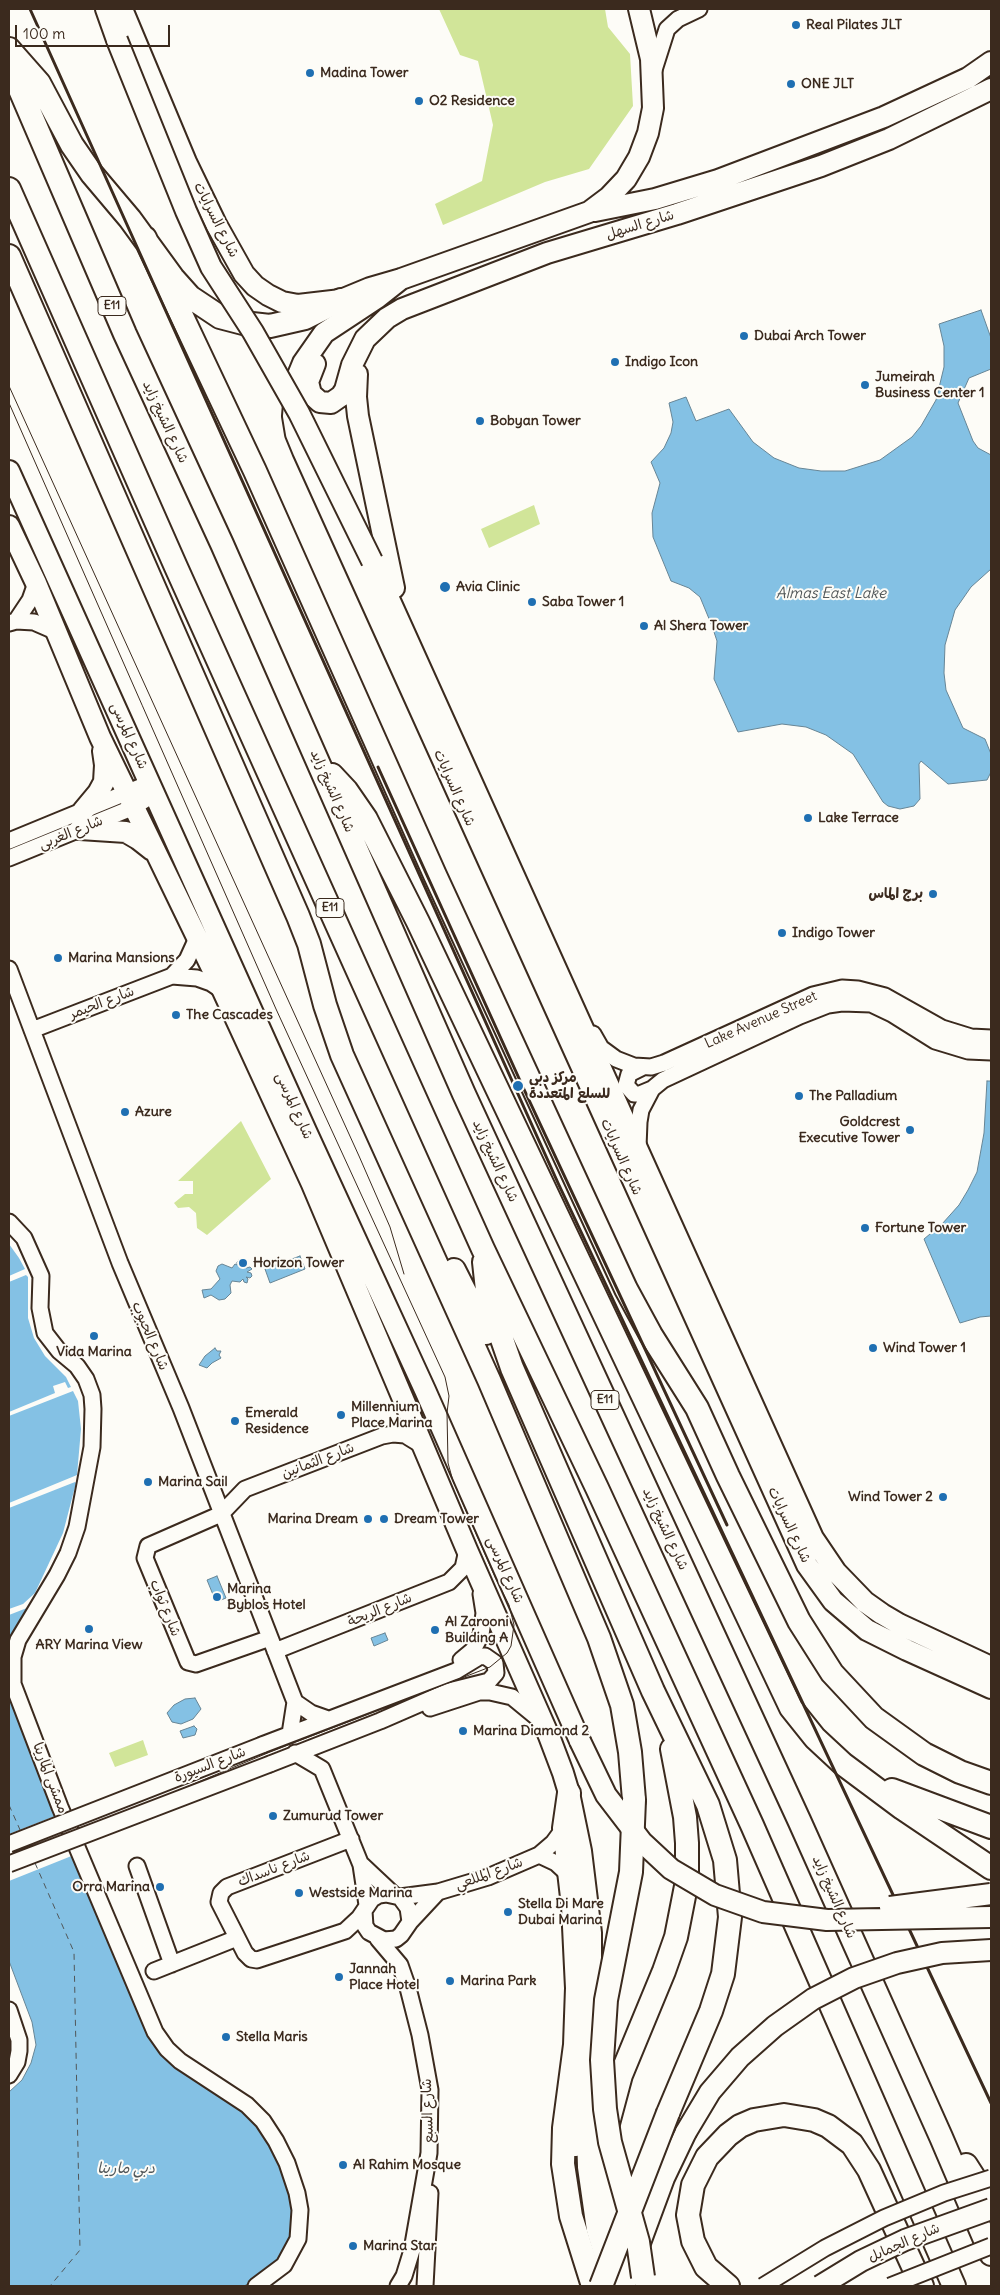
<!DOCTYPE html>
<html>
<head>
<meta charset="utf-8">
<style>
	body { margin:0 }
	#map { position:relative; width:1000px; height:2295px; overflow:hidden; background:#fdfcf7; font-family:Delius,sans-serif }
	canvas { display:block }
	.frame { position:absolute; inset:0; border:10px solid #3b2a1e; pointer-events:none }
	.scale { position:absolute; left:15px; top:25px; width:155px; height:22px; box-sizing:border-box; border:2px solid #3b2a1e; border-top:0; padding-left:6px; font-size:15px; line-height:18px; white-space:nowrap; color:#3b2a1e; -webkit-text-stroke:4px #fdfcf7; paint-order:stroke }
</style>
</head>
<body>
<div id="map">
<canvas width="1000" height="2295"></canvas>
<div class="frame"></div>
<div class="scale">100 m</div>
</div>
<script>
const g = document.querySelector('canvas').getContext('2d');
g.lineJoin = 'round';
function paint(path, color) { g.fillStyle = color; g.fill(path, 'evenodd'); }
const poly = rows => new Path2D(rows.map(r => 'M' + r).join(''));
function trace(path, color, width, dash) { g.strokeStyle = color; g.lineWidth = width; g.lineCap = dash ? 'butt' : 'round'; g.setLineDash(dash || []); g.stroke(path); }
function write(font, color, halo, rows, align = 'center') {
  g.font = font + ' Delius,"Playpen Sans Arabic",sans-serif'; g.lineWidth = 4; g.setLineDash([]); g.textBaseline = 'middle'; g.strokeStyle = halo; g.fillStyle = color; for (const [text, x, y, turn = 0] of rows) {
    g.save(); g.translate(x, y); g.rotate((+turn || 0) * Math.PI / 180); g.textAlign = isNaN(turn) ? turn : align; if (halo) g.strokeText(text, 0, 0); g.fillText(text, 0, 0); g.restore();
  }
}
paint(poly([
	[439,9,605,9,608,27,630,54,633,106,589,169,545,182,443,225,435,204,482,181,493,125,478,61,460,55],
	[534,505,540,524,489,548,481,529],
	[241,1121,271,1179,207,1235,197,1228,196,1213,189,1207,178,1208,174,1203,185,1194,193,1194,193,1181,178,1181],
	[143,1740,148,1755,115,1767,109,1753]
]), '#d1e599');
const water = poly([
	[981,310,991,338,991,369,969,378,958,403,973,441,978,448,991,455,991,569,971,587,955,610,945,645,944,673,946,690,963,728,985,739,991,754,991,772,987,780,948,784,921,761,919,764,920,799,914,806,900,809,888,806,883,802,853,754,826,735,806,727,782,724,738,732,714,679,717,641,712,626,700,597,689,588,671,581,653,537,652,513,660,483,651,462,664,448,671,433,673,422,669,403,686,397,696,421,729,409,753,442,774,458,799,468,821,471,845,471,880,460,912,437,921,426,936,400,944,367,944,346,939,324,981,310],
	[987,1081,991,1081,991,1316,980,1317,960,1323,924,1239,942,1224,959,1205,968,1190,977,1172,984,1133,987,1081],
	[9,1231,19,1242,36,1303,74,1373,85,1400,81,1494,35,1602,10,1686,153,2033,263,2122,297,2205,292,2241,274,2269,244,2286,9,2286,9,2092,22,2080,31,2063,36,2045,32,2022,9,1961,9,1231],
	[300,1256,305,1269,270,1283,265,1269,300,1256],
	[239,1260,242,1265,244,1262,248,1263,246,1268,250,1267,252,1269,247,1272,251,1273,252,1276,250,1278,246,1277,248,1279,247,1283,244,1282,243,1279,240,1282,232,1281,230,1285,231,1293,225,1299,219,1300,211,1295,204,1298,202,1290,211,1289,220,1279,216,1271,218,1266,222,1264,232,1268,235,1264,237,1265,237,1262,239,1260],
	[215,1348,217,1351,221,1351,219,1355,221,1358,212,1363,207,1368,199,1365,205,1356,215,1348],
	[217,1576,226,1598,216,1602,207,1580,217,1576],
	[385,1633,388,1640,374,1646,371,1638,385,1633],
	[195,1698,201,1709,193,1719,181,1724,172,1722,167,1713,174,1705,185,1699,195,1698],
	[194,1726,197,1729,195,1735,183,1738,180,1731,194,1726]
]);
paint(water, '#84c1e4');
trace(water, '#678595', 1);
paint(poly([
	[9,1231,19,1242,35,1268,36,1303,74,1373,85,1400,87,1451,71,1533,32,1606,9,1615,9,1609,23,1604,35,1593,63,1533,76,1483,75,1482,9,1508,9,1503,77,1475,81,1429,78,1401,73,1391,9,1416,9,1412,55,1393,53,1386,65,1382,68,1388,71,1387,66,1377,45,1356,34,1338,28,1318,28,1277,26,1275,9,1282,9,1276,25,1269,19,1258,9,1244],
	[63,1813,79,1853,9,1881,9,1834]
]), '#fdfcf7');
trace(poly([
	[9,1805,21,1832],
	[35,1863,74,1952,80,2250,50,2286]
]), '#515759', 1, [6, 5]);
const minor = poly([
	[654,70,667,29,678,19,699,9],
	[16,621,30,600,36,583],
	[9,623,16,621,34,622,57,632],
	[9,841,150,783],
	[9,858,134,807,145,800,152,789],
	[9,969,120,1263,181,1408,295,1702,290,1734],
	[172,976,187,960,197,938],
	[32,1030,172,976,197,978,211,983,223,991],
	[593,1034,601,1048,616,1059,634,1066,651,1067,664,1063,813,995,842,988,858,989,885,996,942,1028,971,1037,991,1038],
	[643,1067,629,1074,626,1085,634,1094,640,1094,652,1089],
	[638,1147,639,1122,641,1110,652,1089,663,1080,800,1016,828,1005,842,1003,871,1004,892,1014,935,1041,968,1051,991,1052],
	[9,1222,24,1238,41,1276,40,1308,45,1333,59,1351,77,1366,86,1379,92,1395,93,1409,92,1447,77,1527,68,1553,57,1575,18,1640,13,1657,13,1684,60,1807,155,2032,167,2049,180,2061,247,2105,263,2121,276,2141,287,2163,297,2193,300,2210,298,2239,284,2265,256,2286],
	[270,1638,196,1664,188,1662,145,1558,148,1546,221,1514,245,1489,382,1436,393,1434,405,1435,423,1446],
	[275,1651,449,1582,463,1568,467,1550],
	[461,1660,473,1650,481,1635,484,1613,481,1594],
	[295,1702,311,1713,328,1719],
	[430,1708,479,1692,490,1692,512,1697,540,1720],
	[262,1745,456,1671,479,1657,485,1656,495,1663,496,1673,489,1681,449,1691,380,1721,270,1764],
	[295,1753,322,1769,361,1865,367,1905],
	[351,1839,227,1887,221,1893,219,1902,245,1953,251,1959,257,1960,345,1931,359,1918,372,1899,379,1895,386,1894,400,1897,408,1908,410,1922,401,1935,396,1939,384,1940,369,1932,365,1926,364,1911],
	[539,1855,556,1863,569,1875],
	[362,1865,394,1895],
	[137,1866,172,1964],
	[400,1897,438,1892,488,1877,539,1855,553,1843,564,1828],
	[410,1922,438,1892],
	[378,1939,400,1965,408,1988,420,2035,430,2090,429,2153,412,2250,404,2276,398,2286],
	[154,1971,237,1938],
	[9,2010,19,2040,19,2051,17,2062,9,2075],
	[425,2286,430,2193]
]);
const major = poly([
	[106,9,117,40],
	[122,9,186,162,216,224,244,274,255,286,268,295,282,302,298,305,341,300,370,288,401,279,589,212,609,197,626,179,639,157,648,133,653,108,651,59,639,9],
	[595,211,655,199,718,180,884,117,968,78,991,62],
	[401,279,377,298,324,333,303,363,296,380,293,416,296,434,303,451,807,1565,833,1601,867,1630,907,1650,991,1688],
	[315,364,308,382,311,394,320,402,331,403,341,396,345,390,352,365,365,339,387,318,402,309,547,253,677,214,821,166,889,139,991,89],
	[357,374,356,397,358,416,394,588],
	[9,471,306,1131,425,1390,580,1741],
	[9,526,36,583,100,737,223,991,312,1184,467,1550,549,1736,563,1773,569,1793,581,1851,591,1933,591,1995,586,2099,588,2167,597,2230,611,2277],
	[372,561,813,1538,836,1572,865,1602,882,1614,899,1624,991,1667],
	[83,811,98,793,104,782,105,765,103,751],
	[80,829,126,832,138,839,152,850],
	[624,2286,664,2178,686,2132]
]);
const highway = poly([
	[9,49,39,83,72,145,92,174,130,219,173,278,190,297,220,317,243,323,270,326,305,318,341,300],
	[9,64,125,334,222,544,464,1094,799,1820,941,2137,991,2254],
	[9,189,176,567,483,1249,597,1488,752,1825,954,2286],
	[145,238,255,471,435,875,626,1289,651,1335,697,1408,728,1476,799,1621,832,1673,874,1718,924,1754,960,1772,991,1783],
	[9,256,298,916,309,944,325,1005,342,1055,489,1380,599,1638,622,1705,630,1752,634,1800],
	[332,775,346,790,366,819,418,922,791,1708,815,1738,843,1764,902,1808,991,1868],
	[484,1262,488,1299,512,1368,653,1691,708,1805,725,1860,730,1917,723,1974,711,2011,668,2113],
	[454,1270,486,1333],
	[892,1790,991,1827],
	[569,1793,564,1828,573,1906,577,1988,575,2045,564,2128,563,2164,571,2216,593,2286],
	[576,2145,586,2099],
	[966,2165,991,2204],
	[615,2286,613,2226,605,2183,606,2131,621,2075,664,1971,676,1937,687,1881,687,1843,685,1817,672,1749],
	[728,2286,706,2267,693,2241,688,2215,693,2185,707,2157,728,2135,740,2126,754,2120,784,2115,814,2120,828,2126,852,2144,869,2170,922,2286]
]);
trace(minor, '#3b2a1e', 19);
trace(major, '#3b2a1e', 24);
trace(highway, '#3b2a1e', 26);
trace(minor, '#fdfcf7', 15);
trace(major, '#fdfcf7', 20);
trace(highway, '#fdfcf7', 22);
trace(poly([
	[9,386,359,1156,390,1227,404,1274],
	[9,403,276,1009,445,1377,449,1396,447,1413,448,1463,453,1481,495,1577,509,1605,514,1625,511,1646,507,1653,490,1667,270,1752,9,1861]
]), '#3b2a1e', 1);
trace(poly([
	[30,9,558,1183,991,2103],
	[378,767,522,1085,727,1525]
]), '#3b2a1e', 3);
const minorBridge = poly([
	[9,1844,262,1745],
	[9,1864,270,1764],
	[763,2286,825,2248,884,2218,944,2193,991,2178],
	[890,2286,991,2246]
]);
const majorBridge = poly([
	[117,40,186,211,211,267,253,332,299,413,372,561],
	[580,1741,606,1795,642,1842,671,1869,715,1895,763,1912,827,1920,991,1917],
	[890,1907,991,1894],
	[686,2132,710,2092,740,2057,775,2026,813,1999,854,1978,897,1963,942,1953,991,1950],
	[820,2286,861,2261,905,2240,991,2209]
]);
const highwayBridge = poly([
	[634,1800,631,1872,606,2000,602,2060,605,2109,610,2142,638,2242,643,2277],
	[601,2286,668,2113]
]);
trace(minorBridge, '#3b2a1e', 19, []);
trace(majorBridge, '#3b2a1e', 24, []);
trace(highwayBridge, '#3b2a1e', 26, []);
trace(minorBridge, '#fdfcf7', 15);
trace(majorBridge, '#fdfcf7', 20);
trace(highwayBridge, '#fdfcf7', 22);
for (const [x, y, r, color] of [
	[796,25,5,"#1f6fb2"],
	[310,73,5,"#1f6fb2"],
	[791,84,5,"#1f6fb2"],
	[419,101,5,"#1f6fb2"],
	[744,336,5,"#1f6fb2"],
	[615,362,5,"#1f6fb2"],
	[865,385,5,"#1f6fb2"],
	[480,421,5,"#1f6fb2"],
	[445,587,6,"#1f6fb2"],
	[532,602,5,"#1f6fb2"],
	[644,626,5,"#1f6fb2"],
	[808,818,5,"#1f6fb2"],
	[933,894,5,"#1f6fb2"],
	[782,933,5,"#1f6fb2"],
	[58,958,5,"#1f6fb2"],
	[176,1015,5,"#1f6fb2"],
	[518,1086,6,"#1f6fb2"],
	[799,1096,5,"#1f6fb2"],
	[125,1112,5,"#1f6fb2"],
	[910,1130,5,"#1f6fb2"],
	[865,1228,5,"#1f6fb2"],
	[243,1263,5,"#1f6fb2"],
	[94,1336,5,"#1f6fb2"],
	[873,1348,5,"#1f6fb2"],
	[341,1415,5,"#1f6fb2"],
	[235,1421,5,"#1f6fb2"],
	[148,1482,5,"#1f6fb2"],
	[943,1497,5,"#1f6fb2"],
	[368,1519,5,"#1f6fb2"],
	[384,1519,5,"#1f6fb2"],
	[217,1597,5,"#1f6fb2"],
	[89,1629,5,"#1f6fb2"],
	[435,1630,5,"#1f6fb2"],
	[463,1731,5,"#1f6fb2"],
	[273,1816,5,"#1f6fb2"],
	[160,1887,5,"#1f6fb2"],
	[299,1893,5,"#1f6fb2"],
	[508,1912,5,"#1f6fb2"],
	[339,1977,5,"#1f6fb2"],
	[450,1981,5,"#1f6fb2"],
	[226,2037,5,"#1f6fb2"],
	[343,2165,5,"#1f6fb2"],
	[353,2246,5,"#1f6fb2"]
]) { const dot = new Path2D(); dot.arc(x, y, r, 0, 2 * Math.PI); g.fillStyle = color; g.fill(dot); trace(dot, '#fdfcf7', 2); }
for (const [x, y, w] of [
	[112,306,28],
	[330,908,28],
	[605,1400,28]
]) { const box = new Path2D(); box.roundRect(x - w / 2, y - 9.5, w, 19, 4); g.fillStyle = '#fdfcf7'; g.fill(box); trace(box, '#3b2a1e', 1); }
write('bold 12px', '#3b2a1e', null, [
	["E11",112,306],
	["E11",330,908],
	["E11",605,1400]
]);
write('bold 14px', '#3b2a1e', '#fdfcf7', [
	["Real Pilates JLT",806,25],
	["Madina Tower",320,73],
	["ONE JLT",801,84],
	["O2 Residence",429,101],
	["Dubai Arch Tower",754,336],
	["Indigo Icon",625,362],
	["Jumeirah",875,377],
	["Business Center 1",875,393],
	["Bobyan Tower",490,421],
	["Avia Clinic",456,587],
	["Saba Tower 1",542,602],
	["Al Shera Tower",654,626],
	["Lake Terrace",818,818],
	["برج الماس",923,894,"right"],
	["Indigo Tower",792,933],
	["Marina Mansions",68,958],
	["The Cascades",186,1015],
	["مركز دبي",529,1078],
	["للسلع المتعددة",529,1094],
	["The Palladium",809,1096],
	["Azure",135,1112],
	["Goldcrest",900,1122,"right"],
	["Executive Tower",900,1138,"right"],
	["Fortune Tower",875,1228],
	["Horizon Tower",253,1263],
	["Wind Tower 1",883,1348],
	["Vida Marina",94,1352,"center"],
	["Millennium",351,1407],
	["Place Marina",351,1423],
	["Emerald",245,1413],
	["Residence",245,1429],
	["Marina Sail",158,1482],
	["Wind Tower 2",933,1497,"right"],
	["Marina Dream",358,1519,"right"],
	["Dream Tower",394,1519],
	["Marina",227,1589],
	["Byblos Hotel",227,1605],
	["Al Zarooni",445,1622],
	["Building A",445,1638],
	["ARY Marina View",89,1645,"center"],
	["Marina Diamond 2",473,1731],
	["Zumurud Tower",283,1816],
	["Orra Marina",150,1887,"right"],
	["Westside Marina",309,1893],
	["Stella Di Mare",518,1904],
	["Dubai Marina",518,1920],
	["Jannah",349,1969],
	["Place Hotel",349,1985],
	["Marina Park",460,1981],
	["Stella Maris",236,2037],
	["Al Rahim Mosque",353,2165],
	["Marina Star",363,2246]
], 'left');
write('14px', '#3b2a1e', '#fdfcf7', [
	["شارع السرايات",216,220,63],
	["شارع السهل",640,225,-17],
	["شارع الشيخ زايد",165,422,65],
	["شارع المرسى",129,736,66],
	["شارع السرايات",454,788,66],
	["شارع الشيخ زايد",332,791,66],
	["شارع الغربى",71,833,-22],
	["شارع الحيمر",102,1003,-21],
	["Lake Avenue Street",761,1020,-24],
	["شارع المرسى",294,1106,66],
	["شارع السرايات",621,1157,66],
	["شارع الشيخ زايد",495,1161,65],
	["شارع الحبوب",150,1336,67],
	["شارع الثمانين",318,1461,-21],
	["شارع السرايات",789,1525,65],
	["شارع الشيخ زايد",665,1529,65],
	["شارع المرسى",505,1570,66],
	["شارع ثواب",165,1608,68],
	["شارع الريحة",380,1610,-22],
	["شارع السيورة",210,1765,-21],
	["ممشى المارينا",50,1778,69],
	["شارع ناسداك",274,1869,-21],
	["شارع المللعي",489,1874,-20],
	["شارع الشيخ زايد",834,1897,66],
	["شارع السبع",428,2111,-92],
	["شارع الجمايل",904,2243,-24]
]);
write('italic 15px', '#515759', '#fdfcf7', [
	["Almas East Lake",831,594],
	["دبي مارينا",126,2169]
]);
</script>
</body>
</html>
